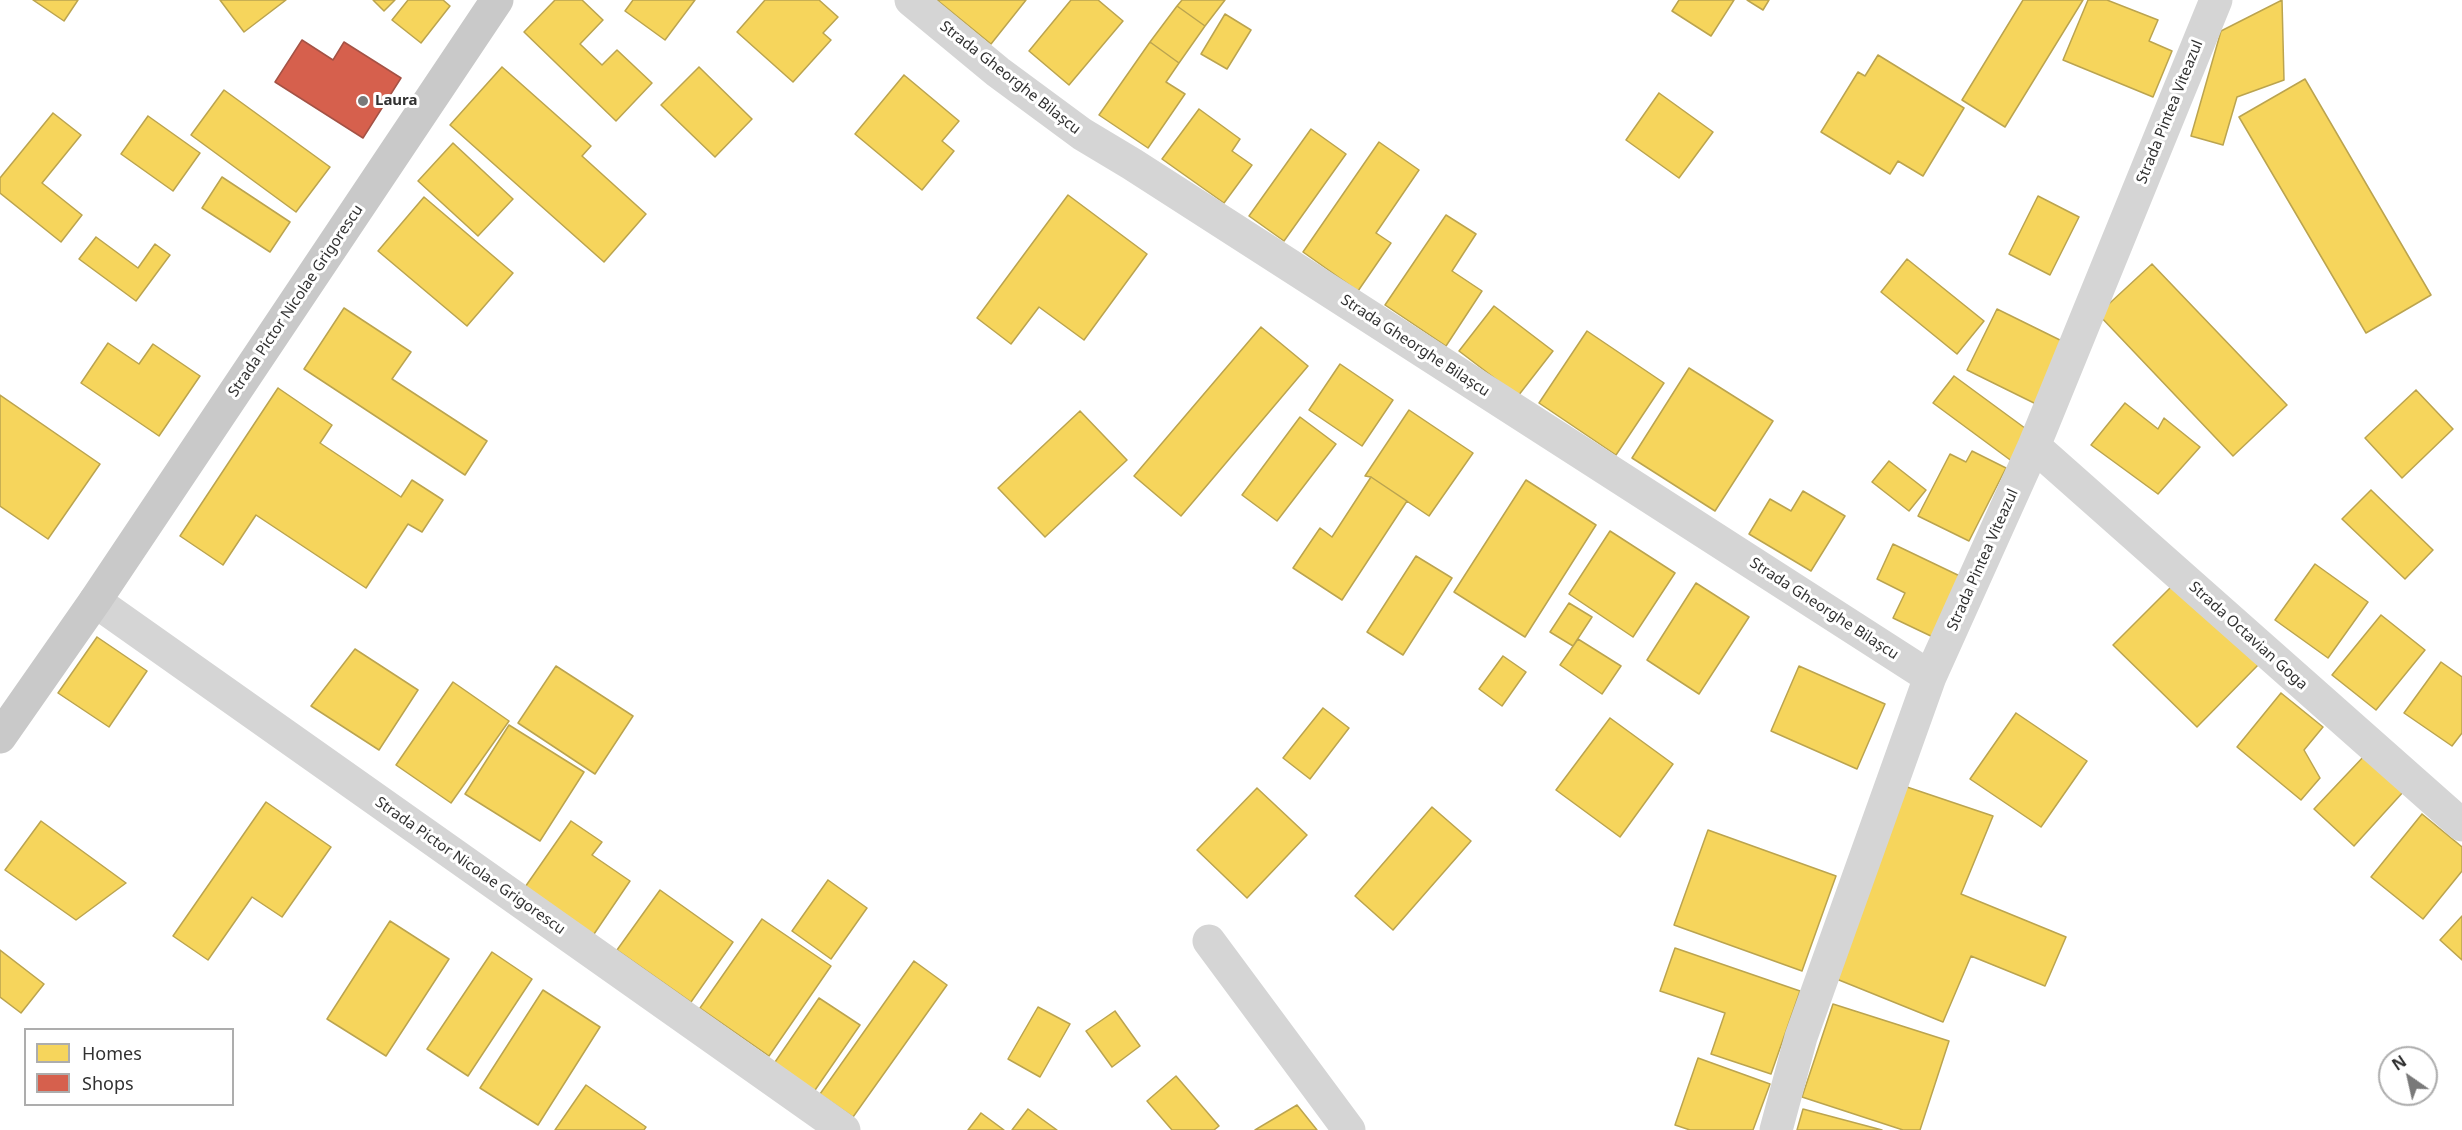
<!DOCTYPE html>
<html>
<head>
<meta charset="utf-8">
<style>
	body { margin:0 }
	#map { position:relative; width:2462px; height:1130px; overflow:hidden; background:#fff; font-family:"Noto Sans",sans-serif }
	canvas { display:block }
	.legend { position:absolute; left:24px; top:1028px; width:210px; height:78px; box-sizing:border-box; background:#fff; border:2px solid #adadad; margin:0; padding:8px 10px; list-style:none; font-size:18px; color:#313131 }
	.legend li { display:flex; align-items:center; gap:12px; height:30px }
	.legend b { width:30px; border:2px solid #adadad }
	.north { position:absolute; left:2378px; top:1046px; width:60px; height:60px; box-sizing:border-box; background:#fff; border:2px solid #adadad; border-radius:50%; rotate:326deg; font-size:16px; font-weight:700; line-height:24px; text-align:center; color:#313131 }
	.north::after { content:''; display:block; margin:auto; width:21px; height:27px; background:#797979; clip-path:polygon(50% 0,100% 100%,50% 72%,0 100%) }
</style>
</head>
<body>
<div id="map">
<canvas width="2462" height="1130"></canvas>
<ul class="legend">
<li><b style="height:16px;background:#f6d55c"></b>Homes</li>
<li><b style="height:16px;background:#d6604d"></b>Shops</li>
</ul>
<div class="north">N</div>
</div>
<script>
const g = document.querySelector('canvas').getContext('2d');
g.lineJoin = 'round';
function paint(path, color) { g.fillStyle = color; g.fill(path, 'evenodd'); }
const poly = rows => new Path2D(rows.map(r => 'M' + r).join(''));
function trace(path, color, width, dash) { g.strokeStyle = color; g.lineWidth = width; g.lineCap = dash ? 'butt' : 'round'; g.setLineDash(dash || []); g.stroke(path); }
function write(font, color, halo, rows, align = 'center') {
  g.font = font + ' "Noto Sans",sans-serif'; g.lineWidth = 6; g.setLineDash([]); g.textBaseline = 'middle'; g.strokeStyle = halo; g.fillStyle = color; for (const [text, x, y, turn = 0] of rows) {
    g.save(); g.translate(x, y); g.rotate((+turn || 0) * Math.PI / 180); g.textAlign = isNaN(turn) ? turn : align; if (halo) g.strokeText(text, 0, 0); g.fillText(text, 0, 0); g.restore();
  }
}
const homes = poly([
	[33,0,78,0,64,21,33,0],
	[220,0,286,0,244,32,220,0],
	[373,0,395,0,384,11,373,0],
	[408,0,443,0,450,6,421,43,392,20,408,0],
	[555,0,582,0,603,20,580,44,602,65,617,50,652,83,616,121,524,32,555,0],
	[633,0,695,0,665,40,625,11,633,0],
	[765,0,819,0,838,17,823,33,831,40,793,82,737,32,765,0],
	[937,0,1026,0,991,44,937,0],
	[1071,0,1098,0,1123,21,1069,85,1029,51,1071,0],
	[1182,0,1225,0,1205,26,1177,6,1182,0],
	[1679,0,1734,0,1711,36,1672,11,1679,0],
	[1747,0,1769,0,1763,10,1747,0],
	[2023,0,2083,0,2005,127,1962,100,2023,0],
	[2088,0,2107,0,2158,20,2149,41,2172,51,2153,97,2063,60,2088,0],
	[2282,0,2284,80,2237,97,2223,145,2191,136,2221,31,2282,0],
	[1177,6,1205,26,1179,63,1150,42,1177,6],
	[1225,14,1251,30,1227,69,1201,54,1225,14],
	[1150,42,1179,63,1166,82,1185,94,1148,148,1099,115,1150,42],
	[1878,55,1964,108,1923,176,1898,161,1890,174,1821,132,1858,72,1865,76,1878,55],
	[502,67,591,146,582,156,646,214,604,262,450,125,502,67],
	[699,67,752,119,715,157,661,105,699,67],
	[904,75,959,121,942,141,954,151,922,190,855,134,904,75],
	[2305,79,2431,295,2366,333,2239,117,2305,79],
	[224,90,330,167,296,212,191,135,224,90],
	[1659,93,1713,132,1679,178,1626,140,1659,93],
	[1199,109,1240,139,1232,151,1252,165,1224,203,1162,159,1199,109],
	[53,113,81,135,42,183,82,215,61,242,0,193,0,178,53,113],
	[148,116,200,153,173,191,121,154,148,116],
	[1311,129,1346,154,1284,241,1249,216,1311,129],
	[1379,142,1419,170,1376,233,1391,243,1358,291,1303,252,1379,142],
	[453,143,513,199,478,236,418,181,453,143],
	[222,177,290,222,270,252,202,208,222,177],
	[1068,195,1147,254,1084,340,1039,307,1011,344,977,318,1068,195],
	[2038,196,2079,217,2050,275,2009,254,2038,196],
	[424,197,513,273,467,326,378,251,424,197],
	[1446,215,1476,234,1452,271,1482,291,1446,346,1385,305,1446,215],
	[96,237,138,268,155,244,170,255,136,301,79,259,96,237],
	[1907,259,1984,321,1957,354,1881,292,1907,259],
	[2152,264,2287,405,2233,456,2098,314,2152,264],
	[1494,306,1553,351,1518,396,1459,351,1494,306],
	[344,308,411,352,392,379,487,441,465,475,304,369,344,308],
	[1997,309,2066,343,2036,404,1967,370,1997,309],
	[1261,327,1308,366,1181,516,1134,476,1261,327],
	[1587,331,1664,383,1616,455,1539,403,1587,331],
	[108,343,139,364,153,344,200,376,159,436,81,383,108,343],
	[1340,364,1393,400,1362,446,1309,410,1340,364],
	[1689,368,1773,421,1715,511,1632,458,1689,368],
	[1954,376,2033,434,2013,462,1933,403,1954,376],
	[278,388,332,425,320,443,401,497,412,480,443,500,422,532,408,524,366,588,256,515,223,565,180,536,278,388],
	[2416,390,2453,429,2402,478,2365,438,2416,390],
	[0,395,100,464,48,539,0,506,0,395],
	[2125,403,2158,429,2164,418,2200,447,2158,494,2091,445,2125,403],
	[1409,410,1473,453,1429,516,1371,477,1365,476,1409,410],
	[1080,411,1127,460,1045,537,998,488,1080,411],
	[1300,417,1336,444,1277,521,1242,495,1300,417],
	[1972,451,2006,468,1969,541,1918,516,1950,454,1966,462,1972,451],
	[1889,461,1926,490,1909,511,1872,482,1889,461],
	[1371,477,1407,501,1342,600,1293,568,1320,528,1332,537,1371,477],
	[1526,480,1596,525,1525,637,1454,592,1526,480],
	[2371,490,2433,550,2405,579,2342,519,2371,490],
	[1803,491,1845,516,1811,571,1749,534,1770,499,1791,511,1803,491],
	[1610,531,1675,573,1633,637,1569,594,1610,531],
	[1893,544,1964,578,1935,638,1893,618,1905,593,1877,579,1893,544],
	[1416,556,1452,578,1403,655,1367,632,1416,556],
	[2315,564,2368,602,2328,658,2275,620,2315,564],
	[2178,580,2261,662,2197,727,2113,645,2178,580],
	[1696,583,1749,617,1699,694,1647,660,1696,583],
	[1569,603,1592,617,1573,646,1550,632,1569,603],
	[2381,615,2425,650,2376,710,2332,675,2381,615],
	[97,637,147,671,109,727,58,693,97,637],
	[1578,639,1621,666,1602,694,1560,665,1578,639],
	[355,649,418,690,379,750,311,706,355,649],
	[1503,656,1526,672,1502,706,1479,689,1503,656],
	[2441,662,2462,677,2462,733,2452,746,2404,713,2441,662],
	[556,666,633,716,595,774,518,723,556,666],
	[1799,666,1885,704,1857,769,1771,731,1799,666],
	[453,682,509,721,451,803,396,765,453,682],
	[2281,693,2323,727,2304,750,2320,778,2301,800,2237,747,2281,693],
	[1323,708,1349,728,1310,779,1283,758,1323,708],
	[2016,713,2087,761,2041,827,1970,779,2016,713],
	[1610,718,1673,764,1620,837,1556,790,1610,718],
	[509,725,584,772,540,841,465,794,509,725],
	[2366,754,2404,791,2354,846,2314,809,2366,754],
	[1904,786,1993,816,1961,894,2066,937,2045,986,1971,956,1943,1022,1834,978,1904,786],
	[1257,788,1307,835,1247,898,1197,850,1257,788],
	[266,802,331,847,282,917,252,897,208,960,173,936,266,802],
	[1432,807,1471,841,1393,930,1355,896,1432,807],
	[2422,814,2462,847,2462,871,2423,919,2371,877,2422,814],
	[41,821,126,883,76,920,5,870,41,821],
	[571,821,602,842,592,855,630,881,592,937,523,890,571,821],
	[1708,830,1836,876,1802,971,1674,925,1708,830],
	[828,880,867,908,831,959,792,931,828,880],
	[660,890,733,942,691,1002,617,950,660,890],
	[2462,916,2462,960,2440,940,2462,916],
	[762,919,831,966,769,1056,700,1008,762,919],
	[390,921,449,959,386,1056,327,1019,390,921],
	[1675,948,1800,991,1771,1074,1711,1054,1725,1013,1660,991,1675,948],
	[0,950,44,984,21,1013,0,997,0,950],
	[492,952,532,979,468,1076,427,1049,492,952],
	[914,961,947,985,853,1117,820,1094,914,961],
	[543,990,600,1027,538,1125,480,1088,543,990],
	[819,998,860,1025,813,1093,773,1065,819,998],
	[1833,1004,1949,1041,1920,1130,1903,1130,1802,1097,1833,1004],
	[1038,1007,1070,1024,1040,1077,1008,1059,1038,1007],
	[1115,1011,1140,1046,1112,1067,1086,1031,1115,1011],
	[1698,1058,1770,1084,1753,1130,1690,1130,1675,1125,1698,1058],
	[1176,1076,1219,1126,1214,1130,1172,1130,1147,1101,1176,1076],
	[586,1085,646,1127,644,1130,555,1130,586,1085],
	[1297,1105,1317,1130,1255,1130,1297,1105],
	[1028,1109,1057,1130,1012,1130,1028,1109],
	[1803,1109,1882,1130,1797,1130,1803,1109],
	[981,1113,1004,1130,968,1130,981,1113]
]);
paint(homes, '#f6d55c');
trace(homes, '#bba44f', 1.5);
const shops = poly([
	[302,40,333,60,344,42,401,78,363,138,275,82,302,40]
]);
paint(shops, '#d6604d');
trace(shops, '#a45245', 1.5);
trace(poly([
	[911,0,998,72,1082,134,1132,164,1930,677],
	[2034,446,2462,825],
	[95,601,844,1130],
	[1209,941,1349,1130],
	[1776,1130,1801,1037,1930,677,2034,446,2216,0]
]), '#d5d5d5', 33);
trace(poly([
	[0,737,95,601,497,0]
]), '#c9c9c9', 33);
for (const [x, y, r, color] of [
	[363,101,6,"#797979"]
]) { const dot = new Path2D(); dot.arc(x, y, r, 0, 2 * Math.PI); g.fillStyle = color; g.fill(dot); trace(dot, '#fff', 2); }
write('15px', '#313131', '#fff', [
	["Strada Gheorghe Bilașcu",1010,78,38],
	["Strada Pintea Viteazul",2170,112,-68],
	["Strada Pictor Nicolae Grigorescu",296,301,-56],
	["Strada Gheorghe Bilașcu",1415,346,33],
	["Strada Pintea Viteazul",1983,560,-66],
	["Strada Gheorghe Bilașcu",1824,609,33],
	["Strada Octavian Goga",2248,636,42],
	["Strada Pictor Nicolae Grigorescu",470,866,35]
]);
write('bold 15px', '#313131', '#fff', [
	["Laura",375,101]
], 'left');
</script>
</body>
</html>
